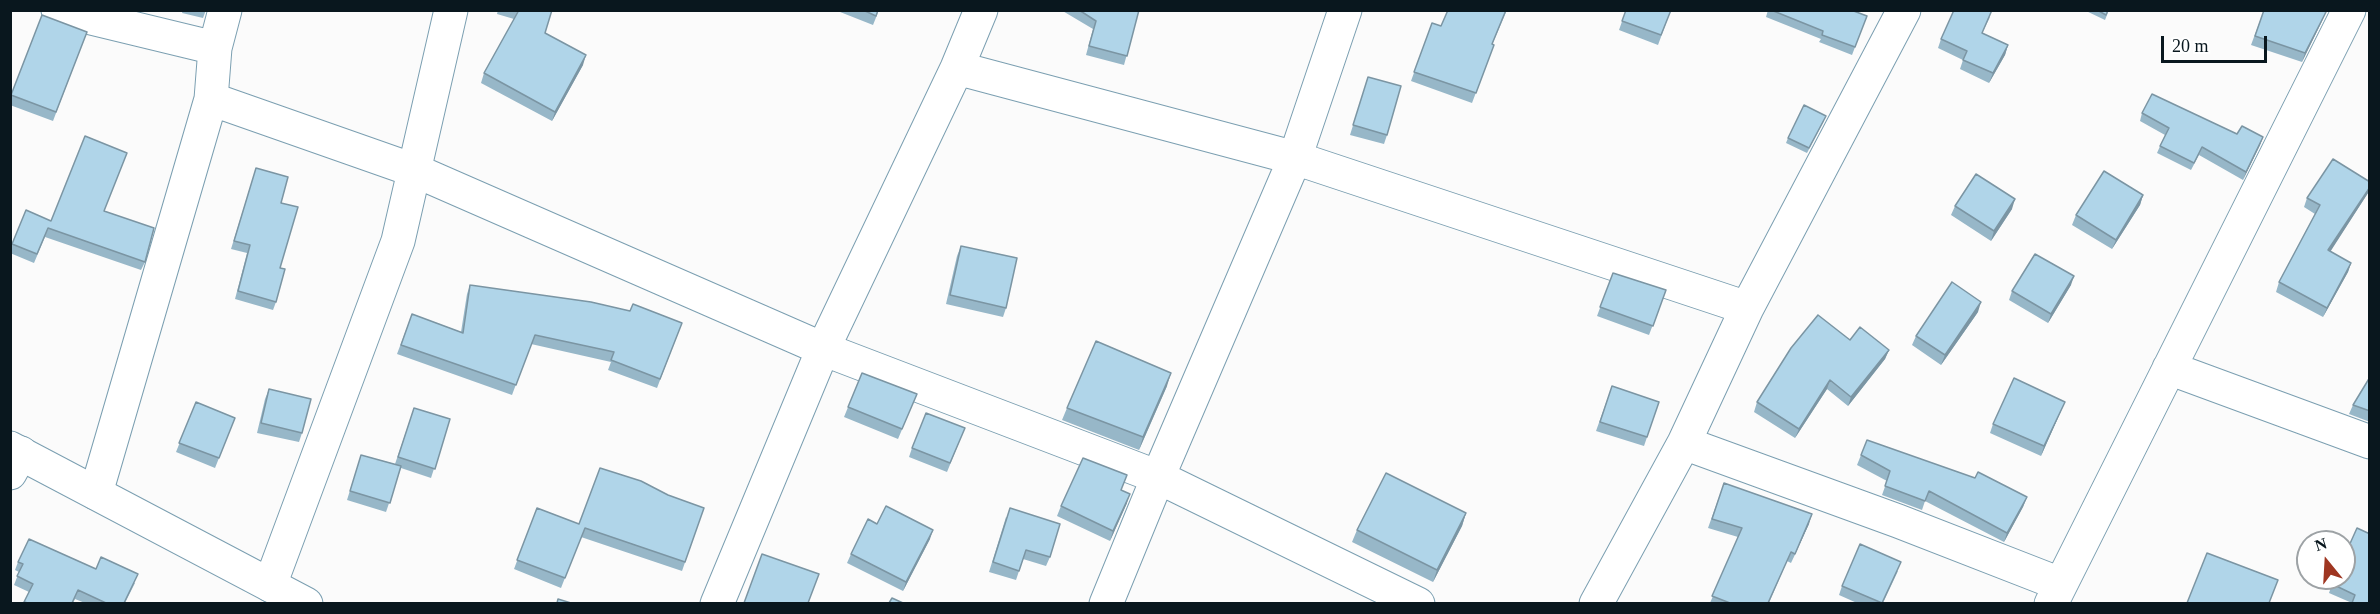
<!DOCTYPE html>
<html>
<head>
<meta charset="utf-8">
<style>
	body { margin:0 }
	#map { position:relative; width:2380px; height:614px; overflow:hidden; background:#fbfbfb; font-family:"Times New Roman",serif }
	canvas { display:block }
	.frame { position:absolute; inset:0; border:12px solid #09171e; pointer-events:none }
	.north { position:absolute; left:2296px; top:530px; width:60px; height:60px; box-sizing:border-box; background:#fff; border:2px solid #9da2a5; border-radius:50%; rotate:342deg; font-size:16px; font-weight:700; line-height:24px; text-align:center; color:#09171e }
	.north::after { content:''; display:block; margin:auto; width:21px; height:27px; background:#9f3621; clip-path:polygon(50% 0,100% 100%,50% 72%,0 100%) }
	.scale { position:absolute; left:2161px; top:36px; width:106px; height:27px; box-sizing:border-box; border:3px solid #09171e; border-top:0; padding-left:8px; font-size:18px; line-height:21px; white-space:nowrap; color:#09171e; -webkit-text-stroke:4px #fff; paint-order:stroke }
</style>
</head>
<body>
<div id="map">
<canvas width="2380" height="614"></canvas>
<div class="frame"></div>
<div class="north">N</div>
<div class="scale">20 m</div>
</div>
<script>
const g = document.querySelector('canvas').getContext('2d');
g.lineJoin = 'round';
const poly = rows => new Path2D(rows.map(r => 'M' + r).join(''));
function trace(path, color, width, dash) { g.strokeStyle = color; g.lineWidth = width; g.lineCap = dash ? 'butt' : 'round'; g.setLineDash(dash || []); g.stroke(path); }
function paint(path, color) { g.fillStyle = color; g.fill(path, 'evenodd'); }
const street = poly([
	[58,10,215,48],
	[957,68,1295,158,1747,308],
	[211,99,416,171,823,349,1158,477,1418,604],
	[2169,368,2370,442],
	[1684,443,1898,521,2060,584],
	[10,473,21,453],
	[96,493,211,99,215,48,225,10],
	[270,585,398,241,451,10],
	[717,604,823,349,957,68,981,10],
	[1106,604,1158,477,1295,158,1345,10],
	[1596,604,1684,443,1747,308,1904,10],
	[2051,604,2349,10]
]);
const secondary = poly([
	[10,448,306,604]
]);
trace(street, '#7b9fb1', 35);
trace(secondary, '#7b9fb1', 35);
trace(street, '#fff', 33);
trace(secondary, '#fff', 33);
paint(poly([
	[183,10,206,10,203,18,182,13],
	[498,10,552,10,545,33,583,65,552,121,481,83,484,73,514,19,497,14],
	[835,10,879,10,873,25],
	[1061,10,1139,10,1124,65,1086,55,1093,29],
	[1448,10,1507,10,1492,45,1494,45,1472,103,1411,81,1432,23,1441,26],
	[1626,10,1671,10,1658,45,1619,30],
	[1768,10,1851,10,1867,16,1852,55,1819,42,1821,39,1766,17],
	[2084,10,2109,10,2105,20],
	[2264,10,2326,12,2322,21,2302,62,2251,45],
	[42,15,87,32,53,121,10,105,10,98],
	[1990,17,1982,33,2008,45,2005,55,1989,83,1960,69,1963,60,1938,48,1941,39],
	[1368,77,1387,135,1384,144,1350,135],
	[2142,113,2237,134,2263,137,2260,145,2243,180,2199,155,2191,170,2157,153,2165,135,2140,121],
	[1824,121,1807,153,1786,143,1788,138],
	[256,168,281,203,280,268,276,302,273,310,235,299,247,253,231,249],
	[2370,182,2370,189,2368,193,2330,251,2351,263,2348,272,2323,317,2276,292,2279,282,2315,214,2304,207,2307,198],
	[2143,195,2140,205,2112,249,2072,225,2076,215],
	[1955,206,2012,209,1991,241,1951,215],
	[105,211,145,262,141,270,45,237,34,263,10,253,12,244,51,221],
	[961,246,1006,308,1003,317,946,304,957,256],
	[1613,273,1666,290,1649,335,1597,316],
	[470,285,682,323,657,388,608,370,611,362,531,344,512,395,397,354,412,314,461,332,467,294],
	[2071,285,2048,323,2009,300,2012,291],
	[1978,312,1941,365,1912,345,1916,336],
	[1850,340,1889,350,1885,359,1848,406,1827,389,1795,438,1754,412,1757,402],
	[862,373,917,394,898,439,844,417],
	[2370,377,2370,422,2349,414,2353,405],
	[1167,386,1139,450,1062,420,1067,408],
	[1612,386,1659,402,1644,446,1596,431],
	[269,389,302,433,299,442,257,433,265,399],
	[196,402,235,418,215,468,176,452],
	[414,408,450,419,431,478,401,468,386,512,347,500,361,455,395,464],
	[2061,411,2041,456,1990,433,1993,424],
	[965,428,947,472,909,457,912,448],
	[1861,455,2027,497,2023,507,2004,542,1925,501,1922,510,1882,495,1887,481,1857,465],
	[1724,483,1809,524,1791,563,1787,561,1769,603,1710,603,1738,537,1708,528],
	[1121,490,1127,503,1110,541,1057,516,1061,506],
	[668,495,704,508,682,571,581,537,561,588,514,569,537,508,579,524],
	[1466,513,1462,526,1433,582,1352,542,1357,530],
	[1006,517,1050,557,1046,566,1023,559,1016,580,989,572],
	[877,524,930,539,903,591,847,563,851,554],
	[2370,534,2370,603,2352,603,2329,593,2332,584],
	[18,562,96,569,135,583,125,603,85,603,75,599,73,603,24,603,29,592,14,585,19,572,15,570],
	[1898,571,1883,603,1857,603,1839,595,1842,586]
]), '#97b7c8');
paint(poly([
	[2326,12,2322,21,2302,62,2305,53],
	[2008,45,2005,55,1989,83,1993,73],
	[586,55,583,65,552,121,555,112],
	[2263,137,2260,145,2243,180,2246,172],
	[2370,187,2368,193,2325,260,2328,250],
	[2143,195,2140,205,2112,249,2116,240],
	[2015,199,2012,209,1991,241,1994,231],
	[2351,263,2348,272,2323,317,2327,308],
	[2074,276,2071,285,2048,323,2051,314],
	[1981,302,1978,312,1941,365,1945,355],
	[1889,350,1885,359,1848,406,1851,397],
	[1171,373,1167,386,1139,450,1143,437],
	[1830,380,1827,389,1795,438,1799,429],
	[2065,402,2041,456,2044,446],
	[1130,494,1127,503,1110,541,1113,531],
	[2027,497,2023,507,2004,542,2007,533],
	[1466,513,1462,526,1433,582,1437,570],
	[1812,514,1809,524,1791,563,1795,554],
	[933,530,930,539,903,591,906,582]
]), '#7b95a3');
const building = poly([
	[519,10,552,10,545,33,586,55,555,112,484,73,519,10],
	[863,10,878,10,876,16,863,10],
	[1079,10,1139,10,1127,56,1089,46,1096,21,1079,10],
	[1448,10,1506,10,1492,44,1494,45,1476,93,1414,72,1432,23,1441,26,1448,10],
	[1626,10,1671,10,1661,35,1622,21,1626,10],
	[1771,10,1851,10,1867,16,1855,47,1822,35,1823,31,1771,10],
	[1954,10,1992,10,1982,33,2008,45,1993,73,1963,60,1967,51,1941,39,1954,10],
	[2097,10,2108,10,2106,15,2097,10],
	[2264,10,2322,10,2326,12,2305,53,2255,36,2264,10],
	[42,15,87,32,56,112,11,95,42,15],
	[1368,77,1401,86,1387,135,1353,125,1368,77],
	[2152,94,2237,134,2242,126,2263,137,2246,172,2202,147,2194,163,2160,146,2169,128,2142,113,2152,94],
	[1804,105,1826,116,1809,148,1788,138,1804,105],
	[85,136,127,153,104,211,154,228,145,262,48,228,37,254,12,244,26,210,51,221,85,136],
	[2333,159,2370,182,2370,187,2328,250,2351,263,2327,308,2279,282,2320,205,2307,198,2333,159],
	[256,168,288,177,281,203,298,207,280,268,285,269,276,302,238,291,250,245,234,241,256,168],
	[2104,171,2143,195,2116,240,2076,215,2104,171],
	[1976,174,2015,199,1994,231,1955,206,1976,174],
	[961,246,1017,258,1006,308,950,295,961,246],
	[2035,254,2074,276,2051,314,2012,291,2035,254],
	[1613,273,1666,290,1653,326,1600,307,1613,273],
	[1952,282,1981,302,1945,355,1916,336,1952,282],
	[470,285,591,302,630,311,633,304,682,323,660,379,611,360,614,352,535,335,516,385,401,345,412,314,463,333,470,285],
	[1818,315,1850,340,1860,327,1889,350,1851,397,1830,380,1799,429,1757,402,1791,348,1818,315],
	[1096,341,1171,373,1143,437,1067,408,1096,341],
	[862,373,917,394,902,429,848,407,862,373],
	[2370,377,2370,411,2353,405,2370,377],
	[2014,378,2065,402,2044,446,1993,424,2014,378],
	[1612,386,1659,402,1647,437,1600,422,1612,386],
	[269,389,311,399,302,433,261,423,269,389],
	[196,402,235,418,219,458,179,443,196,402],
	[414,408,450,419,435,469,398,457,414,408],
	[926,413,965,428,950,463,912,448,926,413],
	[1867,440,1975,478,1978,472,2027,497,2007,533,1929,491,1925,501,1885,486,1890,471,1861,455,1867,440],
	[361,455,401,466,390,503,350,491,361,455],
	[1083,458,1127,475,1121,490,1130,494,1113,531,1061,506,1083,458],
	[600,468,641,481,668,495,704,508,685,562,585,528,565,578,517,560,537,508,579,524,600,468],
	[1386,473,1466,513,1437,570,1357,530,1386,473],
	[1724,483,1812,514,1795,554,1791,552,1768,603,1730,603,1712,596,1742,528,1712,519,1724,483],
	[886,506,933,530,906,582,851,554,868,519,877,524,886,506],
	[1010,508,1060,524,1050,557,1026,550,1019,571,993,562,1010,508],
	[2357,528,2370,534,2370,603,2352,603,2355,595,2332,584,2335,578,2344,578,2344,557,2357,528],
	[29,539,96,569,101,557,138,574,124,603,106,603,78,590,72,603,28,603,24,602,33,584,17,576,23,564,18,562,29,539],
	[1860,544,1901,562,1882,603,1842,586,1860,544],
	[2207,553,2278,580,2269,603,2187,603,2207,553],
	[762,554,819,574,808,603,744,603,762,554],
	[892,598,903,603,889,603,892,598],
	[558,599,571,603,557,603,558,599]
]);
paint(building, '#b0d5e9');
trace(building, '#7b95a3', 1.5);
</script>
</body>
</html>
